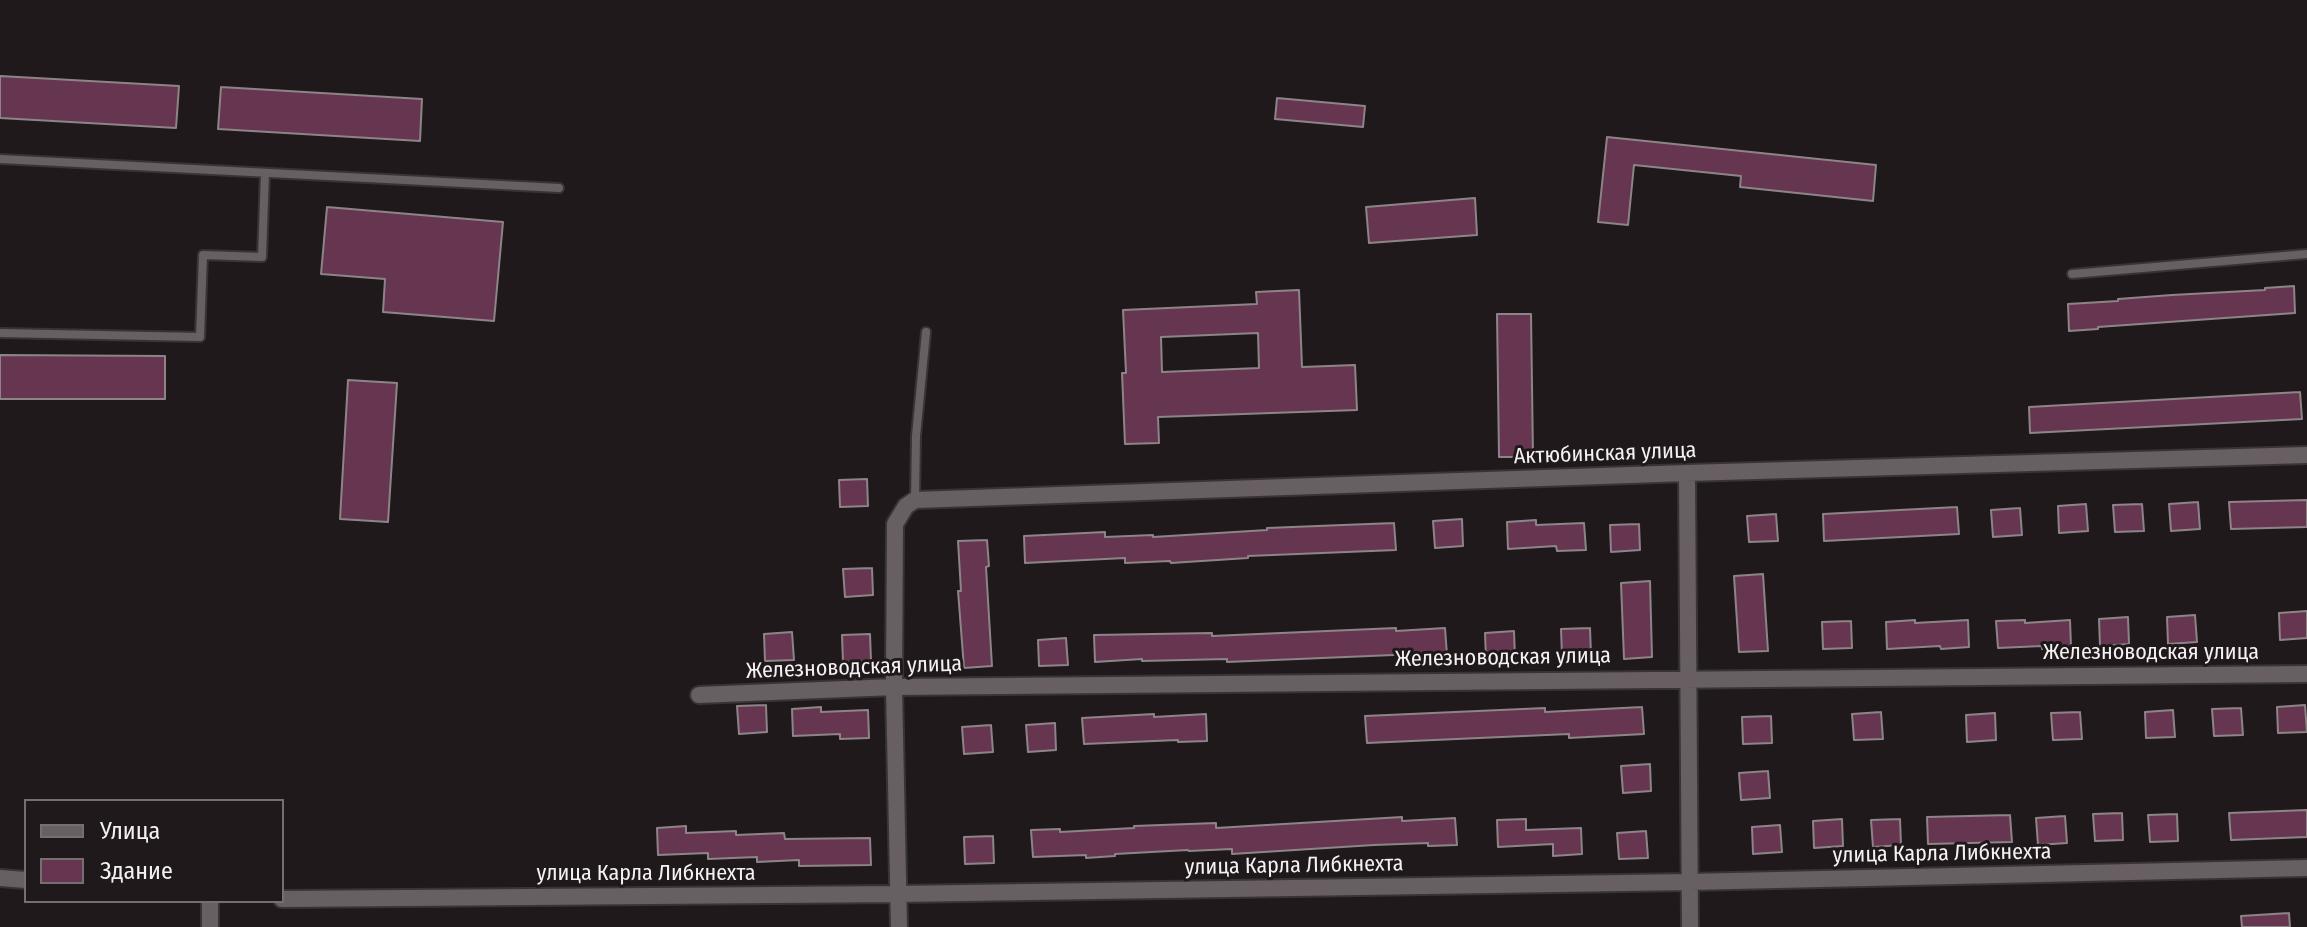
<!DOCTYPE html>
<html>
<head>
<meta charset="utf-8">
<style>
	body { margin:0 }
	#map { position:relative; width:2307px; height:927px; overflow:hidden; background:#1f191c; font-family:"Fira Sans Condensed",sans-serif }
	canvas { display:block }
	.legend { position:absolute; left:24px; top:799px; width:260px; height:104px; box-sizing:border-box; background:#1f191c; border:2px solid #756f72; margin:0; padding:10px 14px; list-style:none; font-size:24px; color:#f5f0f2 }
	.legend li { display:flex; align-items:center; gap:16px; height:40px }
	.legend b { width:40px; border:2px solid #756f72 }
</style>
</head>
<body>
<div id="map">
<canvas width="2307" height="927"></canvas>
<ul class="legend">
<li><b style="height:10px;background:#675f62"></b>Улица</li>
<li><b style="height:22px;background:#663650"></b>Здание</li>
</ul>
</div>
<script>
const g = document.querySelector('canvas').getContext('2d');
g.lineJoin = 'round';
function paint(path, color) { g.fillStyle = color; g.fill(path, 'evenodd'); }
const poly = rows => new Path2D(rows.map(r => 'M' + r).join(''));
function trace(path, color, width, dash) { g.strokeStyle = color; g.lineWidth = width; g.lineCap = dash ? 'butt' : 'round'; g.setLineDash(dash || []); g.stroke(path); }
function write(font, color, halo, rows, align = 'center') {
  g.font = font + ' "Fira Sans Condensed",sans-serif'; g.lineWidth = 6; g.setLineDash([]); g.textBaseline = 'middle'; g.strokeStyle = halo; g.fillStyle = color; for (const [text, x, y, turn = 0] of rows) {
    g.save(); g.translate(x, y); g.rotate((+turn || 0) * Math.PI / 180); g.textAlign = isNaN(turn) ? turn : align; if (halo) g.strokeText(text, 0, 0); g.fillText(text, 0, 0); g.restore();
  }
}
const building = poly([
	[0,76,179,86,176,128,0,118,0,76],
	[221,87,422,99,420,141,218,129,221,87],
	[1277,98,1365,106,1363,127,1275,119,1277,98],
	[1607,137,1876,165,1873,201,1740,187,1741,176,1634,165,1628,225,1598,222,1607,137],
	[1475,198,1477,235,1369,243,1366,207,1475,198],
	[327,207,503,222,494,321,383,312,385,279,321,274,327,207],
	[2294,286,2295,313,2098,327,2098,329,2069,331,2068,304,2118,301,2118,299,2172,295,2265,290,2265,288,2294,286],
	[1299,290,1302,367,1355,365,1357,410,1158,417,1159,443,1125,444,1122,373,1126,373,1123,310,1257,304,1256,292,1299,290],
	[1258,333,1259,368,1162,372,1161,337,1258,333],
	[1497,314,1531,314,1533,457,1499,457,1497,314],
	[0,355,165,356,165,399,0,399,0,355],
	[348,380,397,383,388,522,340,519,348,380],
	[2300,392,2302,419,2030,433,2029,407,2300,392],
	[867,479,868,506,840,507,839,480,867,479],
	[2307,500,2307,527,2231,529,2229,502,2307,500],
	[2198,502,2200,529,2171,531,2169,504,2198,502],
	[2086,504,2088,531,2059,533,2058,506,2086,504],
	[2142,504,2144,531,2115,532,2113,505,2142,504],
	[1957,507,1959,534,1824,541,1823,514,1957,507],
	[2020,508,2022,535,1993,537,1991,510,2020,508],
	[1776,514,1778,541,1749,542,1747,516,1776,514],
	[1462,519,1463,546,1435,548,1433,521,1462,519],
	[1536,520,1536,525,1584,523,1586,550,1557,551,1556,546,1508,549,1507,522,1536,520],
	[1394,523,1396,550,1248,556,1248,558,1171,563,1170,561,1125,563,1125,558,1025,563,1024,536,1105,532,1105,537,1153,535,1153,537,1267,530,1267,528,1394,523],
	[1639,524,1640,550,1611,552,1610,525,1639,524],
	[987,540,989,566,986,567,992,666,964,668,958,591,961,591,958,541,987,540],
	[872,568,873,595,845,597,843,569,872,568],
	[1763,574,1768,651,1739,652,1734,576,1763,574],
	[1650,581,1652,657,1624,659,1621,583,1650,581],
	[2307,611,2307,638,2280,640,2279,613,2307,611],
	[2195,615,2197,642,2168,644,2167,617,2195,615],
	[2128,617,2129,644,2100,646,2099,619,2128,617],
	[1915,620,1915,623,1968,620,1969,647,1941,649,1940,646,1887,649,1886,622,1915,620],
	[2025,620,2025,623,2070,620,2071,647,2042,649,2042,646,1998,648,1996,621,2025,620],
	[1851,621,1852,648,1823,649,1822,622,1851,621],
	[1396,628,1396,631,1445,628,1447,655,1418,657,1417,654,1227,662,1227,659,1142,661,1142,659,1095,662,1094,635,1212,633,1212,636,1396,628],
	[1590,628,1591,655,1562,656,1561,629,1590,628],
	[1514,631,1515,658,1486,659,1485,633,1514,631],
	[792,632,794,660,765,661,764,634,792,632],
	[870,634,871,661,843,663,842,635,870,634],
	[1066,638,1068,665,1039,666,1038,640,1066,638],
	[766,705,767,732,739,734,737,706,766,705],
	[2305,705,2307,732,2278,733,2277,707,2305,705],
	[821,707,821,712,868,710,869,738,840,739,840,734,793,736,792,709,821,707],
	[1642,707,1644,734,1569,738,1569,734,1367,743,1365,716,1545,708,1545,712,1642,707],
	[2241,708,2243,735,2214,736,2212,709,2241,708],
	[2173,710,2175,737,2146,738,2145,712,2173,710],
	[1881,712,1883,739,1854,740,1852,714,1881,712],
	[2080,712,2082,739,2053,740,2051,713,2080,712],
	[1995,713,1996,740,1967,742,1966,715,1995,713],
	[1154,714,1154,717,1206,714,1207,741,1178,742,1178,740,1084,744,1082,718,1154,714],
	[1771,716,1772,743,1743,744,1742,717,1771,716],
	[1055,723,1056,750,1028,752,1026,725,1055,723],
	[991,725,993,752,964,754,962,727,991,725],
	[1650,764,1651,791,1623,793,1621,766,1650,764],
	[1768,771,1770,798,1741,800,1739,773,1768,771],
	[2307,810,2307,837,2231,840,2229,813,2307,810],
	[2122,813,2123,840,2095,841,2093,814,2122,813],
	[2177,814,2178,841,2150,842,2148,815,2177,814],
	[2010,815,2012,842,1928,844,1927,817,2010,815],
	[2065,816,2067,843,2038,845,2036,818,2065,816],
	[1402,817,1402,821,1455,818,1457,845,1428,846,1428,843,1374,845,1232,854,1232,849,1189,851,1188,850,1115,854,1115,856,1086,858,1086,855,1033,857,1031,830,1060,829,1060,832,1134,828,1134,826,1216,823,1216,828,1402,817],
	[1526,819,1526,830,1581,828,1582,854,1553,856,1553,844,1498,847,1497,820,1526,819],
	[1842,819,1843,846,1814,848,1813,821,1842,819],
	[1900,819,1901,845,1873,847,1871,820,1900,819],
	[1780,825,1782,852,1753,854,1752,827,1780,825],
	[686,826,686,833,736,831,736,835,784,833,785,839,870,838,871,865,799,866,799,860,757,862,757,857,708,859,708,853,658,855,657,828,686,826],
	[1646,831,1648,858,1619,859,1617,833,1646,831],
	[993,836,994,863,965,864,964,837,993,836],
	[2289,913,2290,927,2242,927,2241,916,2289,913]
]);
paint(building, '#663650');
trace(building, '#8d8488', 2);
const service = poly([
	[0,159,559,188],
	[2072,274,2307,254],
	[0,333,200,337,203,255,262,257,265,173],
	[915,500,916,436,926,332]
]);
const minor = poly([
	[1687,473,1690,927],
	[699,695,894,687,2307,674],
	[0,878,26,880],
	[282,899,898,894,1689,882,2307,868],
	[210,927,210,901],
	[899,927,894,687,895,524,906,506,915,500,1687,473,2307,455]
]);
trace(service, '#383436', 12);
trace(minor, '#383436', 20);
trace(service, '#675f62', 8);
trace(minor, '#675f62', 16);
write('22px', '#f5f0f2', '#1f191c', [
	["Актюбинская улица",1605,454,-2],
	["Железноводская улица",2151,653],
	["Железноводская улица",1503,658,-1],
	["Железноводская улица",854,668,-2],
	["улица Карла Либкнехта",1942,854,-1],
	["улица Карла Либкнехта",1294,866,-1],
	["улица Карла Либкнехта",646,874]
]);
</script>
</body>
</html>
